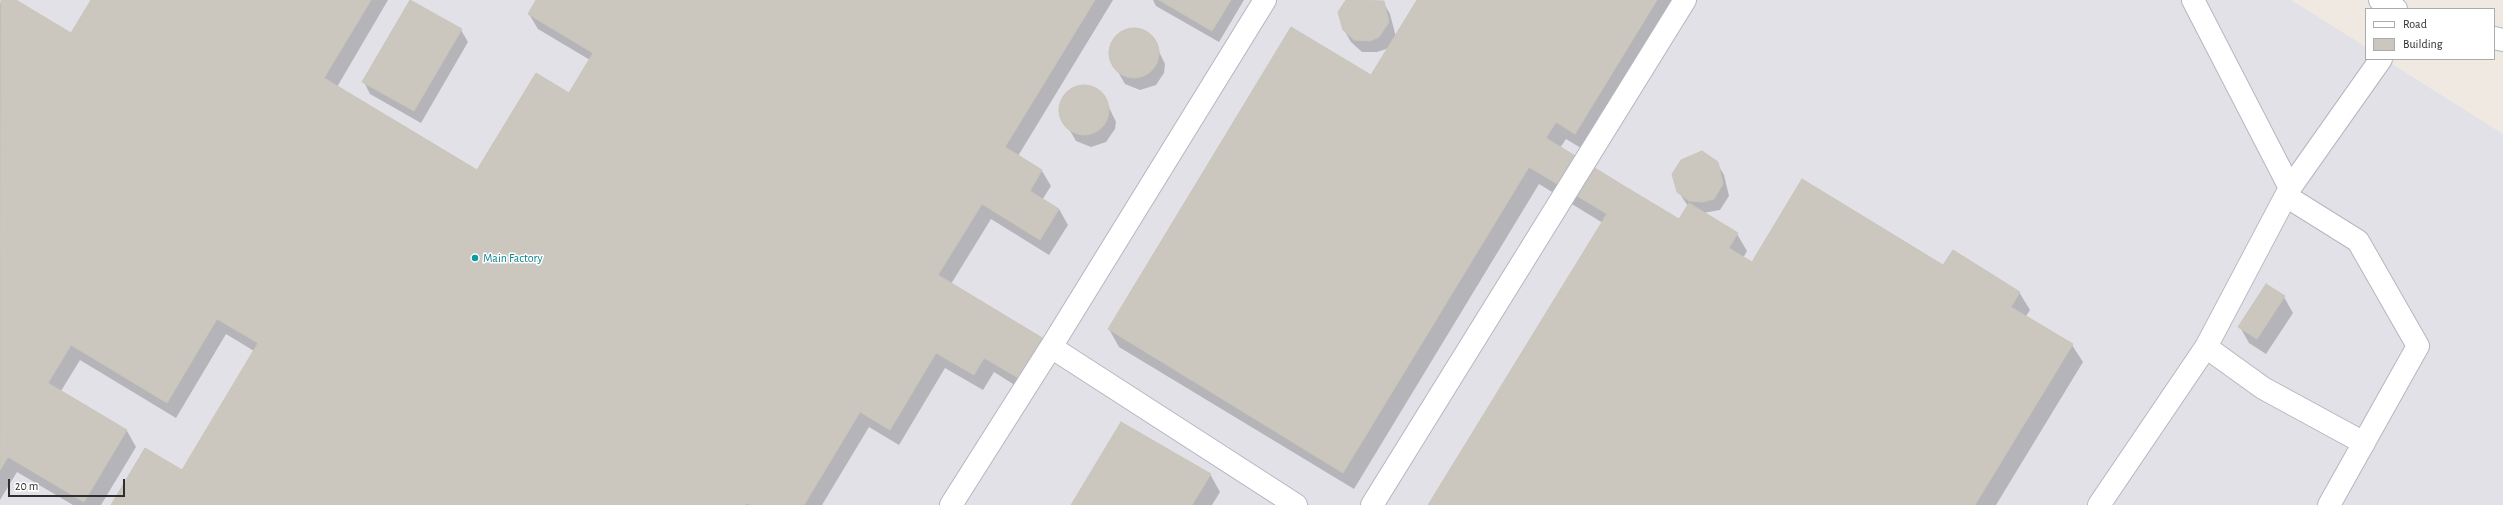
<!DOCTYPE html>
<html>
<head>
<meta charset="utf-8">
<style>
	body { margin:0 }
	#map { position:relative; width:2503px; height:505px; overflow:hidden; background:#efe9e1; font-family:"Alegreya Sans",sans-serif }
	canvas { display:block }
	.legend { position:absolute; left:2365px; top:8px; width:130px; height:52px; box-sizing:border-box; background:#fff; border:1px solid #ababab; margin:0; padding:5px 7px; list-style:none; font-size:12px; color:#2e2e2e }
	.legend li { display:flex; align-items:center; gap:8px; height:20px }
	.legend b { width:20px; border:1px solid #ababab }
	.scale { position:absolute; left:8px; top:479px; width:117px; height:18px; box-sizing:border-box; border:2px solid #2e2e2e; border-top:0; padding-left:5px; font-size:12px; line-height:14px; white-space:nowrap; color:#2e2e2e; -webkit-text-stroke:3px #fff; paint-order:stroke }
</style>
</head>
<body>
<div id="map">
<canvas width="2503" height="505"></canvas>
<ul class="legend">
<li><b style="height:5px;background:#fff"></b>Road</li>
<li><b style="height:11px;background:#cbc7bf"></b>Building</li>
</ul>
<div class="scale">20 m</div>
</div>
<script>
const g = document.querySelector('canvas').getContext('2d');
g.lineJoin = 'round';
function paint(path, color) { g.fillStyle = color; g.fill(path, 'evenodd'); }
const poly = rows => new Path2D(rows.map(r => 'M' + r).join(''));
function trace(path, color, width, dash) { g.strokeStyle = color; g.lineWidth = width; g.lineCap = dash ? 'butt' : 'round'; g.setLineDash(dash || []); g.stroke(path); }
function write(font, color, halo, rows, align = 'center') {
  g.font = font + ' "Alegreya Sans",sans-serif'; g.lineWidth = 3; g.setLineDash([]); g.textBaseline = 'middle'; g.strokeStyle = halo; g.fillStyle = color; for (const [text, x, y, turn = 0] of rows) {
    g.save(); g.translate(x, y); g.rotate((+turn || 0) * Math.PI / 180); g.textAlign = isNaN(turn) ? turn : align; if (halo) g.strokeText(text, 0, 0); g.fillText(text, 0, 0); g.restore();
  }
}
paint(poly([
	[0,0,2291,0,2366,47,2366,59,2384,59,2503,134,2503,505,0,505]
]), '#e3e1e8');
paint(poly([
	[2,0,15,0,71,35,92,0,388,0,337,87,477,172,569,94,590,60,538,29,529,14,538,0,1113,0,1018,156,1042,171,1051,186,1042,200,1059,209,1068,225,1049,255,991,219,951,284,1043,340,1029,394,994,372,983,390,945,368,899,445,869,427,822,505,112,505,182,471,254,351,226,334,176,418,80,360,61,391,127,431,136,447,101,505,73,505,17,472,0,500,0,4],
	[1153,0,1244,0,1219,42,1156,6],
	[1347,0,1383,2,1390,14,1396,37,1418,0,1678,0,1586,151,1566,139,1560,148,1679,221,1688,206,1678,191,1717,163,1724,175,1729,196,1720,210,1703,213,1737,234,1747,251,1743,258,1752,263,1944,267,2019,292,2030,310,2026,316,2072,345,2083,362,1996,505,1429,505,1603,223,1539,184,1354,489,1119,347,1109,329,1372,77,1389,48,1377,52,1362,52,1351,42,1344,30,1339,13],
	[1131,29,1139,29,1152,37,1165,64,1164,73,1156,85,1140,90,1125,84,1110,58,1112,42,1117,35],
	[461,30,468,42,421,123,370,94,364,82],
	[1082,86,1090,87,1103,95,1116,122,1115,129,1106,142,1091,147,1076,141,1061,115,1063,99,1074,88],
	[2284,297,2293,313,2266,354,2249,343,2240,327],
	[1210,474,1220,492,1212,505,1072,505]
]), '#0003');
const building = poly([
	[1,0,16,0,71,33,91,0,371,0,324,78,477,170,536,73,569,93,593,53,528,14,536,0,1095,0,1005,147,1042,170,1030,191,1059,209,1040,240,982,204,938,275,1044,339,1020,379,984,358,974,375,936,353,890,430,860,412,804,505,750,505,747,503,745,505,111,505,145,448,182,470,258,343,217,319,167,403,71,345,48,383,127,430,84,502,8,457,0,470,1,0],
	[410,0,462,29,414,111,362,82,410,0],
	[1159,0,1231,0,1212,31,1159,0],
	[1346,0,1384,1,1389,22,1379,37,1370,41,1354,40,1343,30,1338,12,1346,0],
	[1417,0,1657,0,1575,134,1556,122,1546,138,1624,186,1607,214,1529,167,1343,473,1108,329,1291,27,1371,75,1417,0],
	'1109 53a25 25 0 1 1 50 0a25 25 0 1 1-50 0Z',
	'1059 110a25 25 0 1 1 50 0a25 25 0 1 1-50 0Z',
	[1702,151,1718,162,1723,184,1714,199,1703,202,1689,201,1677,192,1672,174,1681,160,1702,151],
	[1802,179,1943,265,1953,250,2020,292,2011,307,2073,344,1975,505,1428,505,1624,186,1679,219,1689,203,1738,233,1729,248,1752,262,1802,179],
	[2266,284,2285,296,2257,339,2238,327,2266,284],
	[1121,422,1211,474,1192,505,1071,505,1121,422]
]);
paint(building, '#cbc7bf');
trace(building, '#cbc5ba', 1);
const service = poly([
	[1265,0,1051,347,1296,505],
	[2193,0,2290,188],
	[2286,196,2358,241,2418,346,2329,505],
	[2206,347,2263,388,2364,443],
	[951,505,1051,347],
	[1372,505,1685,0],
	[2099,505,2206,347,2290,188,2381,59]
]);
const minor = poly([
	[2380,0,2396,9],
	[2494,38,2503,40]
]);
trace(service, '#b4b7c1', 24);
trace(minor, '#b4b7c1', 24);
trace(service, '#fff', 22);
trace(minor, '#fff', 22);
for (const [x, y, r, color] of [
	[475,258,4,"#0f9aa8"]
]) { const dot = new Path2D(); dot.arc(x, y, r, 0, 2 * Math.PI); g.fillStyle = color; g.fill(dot); trace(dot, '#fff', 1.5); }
write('12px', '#0d838f', '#fff', [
	["Main Factory",483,258]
], 'left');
</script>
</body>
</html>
